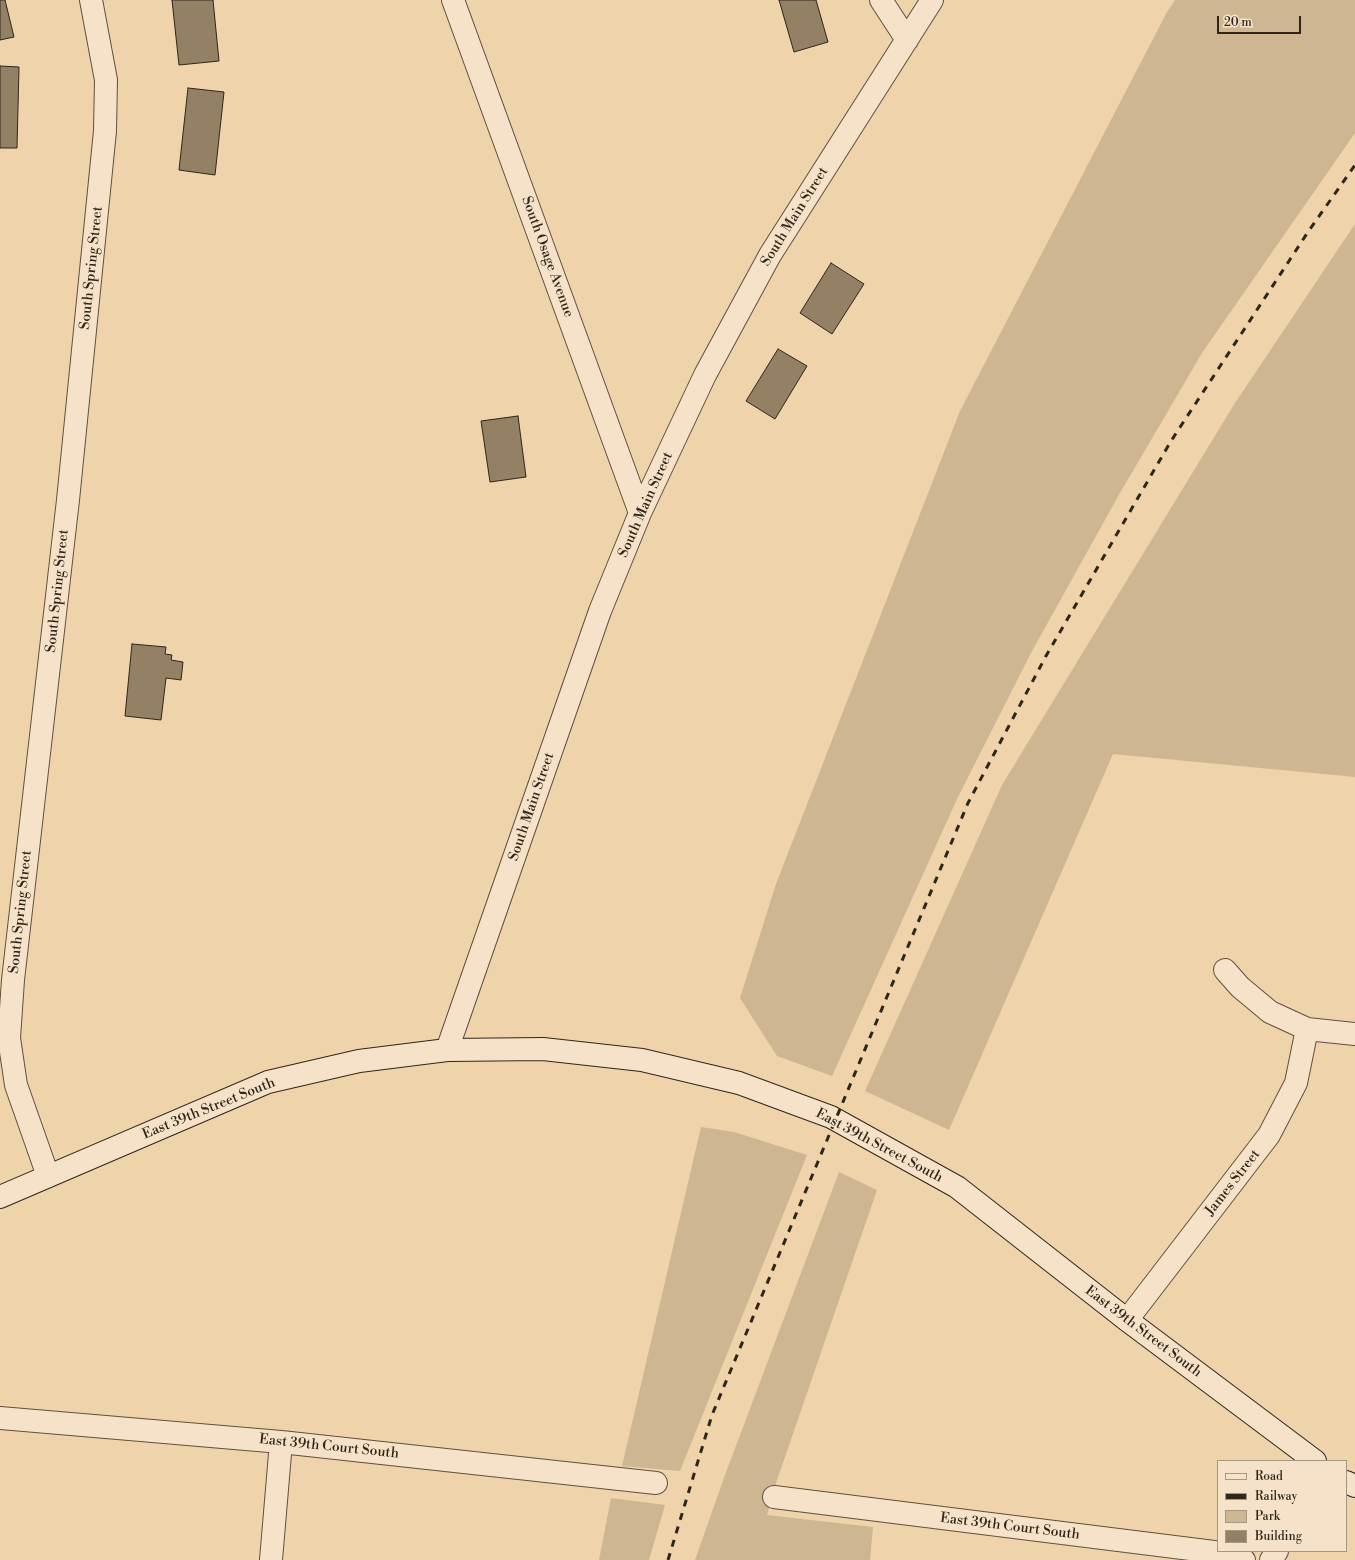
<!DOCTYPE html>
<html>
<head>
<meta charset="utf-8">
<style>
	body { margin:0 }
	#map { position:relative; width:1355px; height:1560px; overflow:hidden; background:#efd3aa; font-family:"Libre Bodoni",serif }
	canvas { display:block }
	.legend { position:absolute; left:1217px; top:1460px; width:130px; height:92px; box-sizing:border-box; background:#f5e2c8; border:1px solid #a69782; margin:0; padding:5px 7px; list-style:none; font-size:12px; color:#2f261a }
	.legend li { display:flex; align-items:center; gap:8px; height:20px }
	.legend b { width:20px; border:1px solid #a69782 }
	.scale { position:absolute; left:1217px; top:16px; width:84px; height:18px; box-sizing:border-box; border:2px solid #2f261a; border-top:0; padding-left:5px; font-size:12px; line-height:14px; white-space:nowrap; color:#2f261a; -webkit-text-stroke:3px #f5e2c8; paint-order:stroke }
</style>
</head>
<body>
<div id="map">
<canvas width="1355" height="1560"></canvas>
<ul class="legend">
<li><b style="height:5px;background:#f5e2c8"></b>Road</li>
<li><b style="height:5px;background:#2f261a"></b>Railway</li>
<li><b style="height:11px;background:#ceb692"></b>Park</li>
<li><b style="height:11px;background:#938065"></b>Building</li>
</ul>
<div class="scale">20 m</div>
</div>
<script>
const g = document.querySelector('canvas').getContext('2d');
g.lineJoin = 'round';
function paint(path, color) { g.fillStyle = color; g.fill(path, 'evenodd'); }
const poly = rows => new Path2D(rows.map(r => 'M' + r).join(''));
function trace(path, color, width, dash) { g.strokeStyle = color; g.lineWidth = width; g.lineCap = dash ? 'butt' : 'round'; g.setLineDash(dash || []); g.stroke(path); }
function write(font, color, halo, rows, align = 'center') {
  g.font = font + ' "Libre Bodoni",serif'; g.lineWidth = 3.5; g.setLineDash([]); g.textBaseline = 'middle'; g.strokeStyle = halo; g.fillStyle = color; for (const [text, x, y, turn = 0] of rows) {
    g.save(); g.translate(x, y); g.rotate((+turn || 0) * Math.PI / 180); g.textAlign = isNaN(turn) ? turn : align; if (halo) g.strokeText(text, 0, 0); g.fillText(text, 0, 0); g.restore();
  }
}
paint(poly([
	[1175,0,1355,0,1355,133,1202,353,1120,493,1032,651,957,799,832,1076,777,1056,740,998,776,884,960,411,1167,12],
	[1355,224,1355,777,1113,754,949,1130,865,1091,1002,785,1235,403],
	[701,1127,734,1132,807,1155,680,1471,622,1466],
	[839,1172,877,1190,776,1483,767,1515,873,1527,870,1560,695,1560,725,1475],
	[611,1498,665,1505,649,1560,599,1560]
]), '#ceb692');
const building = poly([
	[0,0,5,0,14,37,0,40,0,0],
	[172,0,213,0,219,61,179,65,172,0],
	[779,0,816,0,828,42,794,52,779,0],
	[0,66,19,67,17,148,0,148,0,66],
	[188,88,224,92,215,175,179,170,188,88],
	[831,263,864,284,832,334,800,313,831,263],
	[778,349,807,366,775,419,746,401,778,349],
	[518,416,526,477,490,482,481,421,518,416],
	[132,644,166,647,165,654,172,655,171,660,183,662,181,680,166,678,161,720,125,716,132,644]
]);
paint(building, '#938065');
trace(building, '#2f261a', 1);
const minor = poly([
	[453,0,640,513],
	[881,0,907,40],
	[1225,970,1240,987,1270,1012,1307,1029,1355,1034],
	[447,1050,600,611,640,513,705,375,770,255,932,0],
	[48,1176,16,1085,9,1038,13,980,68,500,105,131,106,80,91,0],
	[1127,1320,1269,1135,1296,1083,1307,1029],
	[0,1418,281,1442,656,1483],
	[774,1497,1230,1554,1244,1560],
	[271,1560,281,1442],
	[1271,1560,1277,1551]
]);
const secondary = poly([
	[0,1197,268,1082,359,1061,447,1050,543,1049,642,1060,739,1083,831,1117,957,1187,1127,1320,1315,1461],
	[1346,1482,1355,1486]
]);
trace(minor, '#5f513e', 24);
trace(secondary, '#2f261a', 24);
trace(minor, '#f5e2c8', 22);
trace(secondary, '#f5e2c8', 22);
trace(poly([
	[668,1560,712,1415,968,803,1046,656,1171,441,1308,232,1355,165]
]), '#2f261a', 3, [7, 7]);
write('14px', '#2f261a', '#f5e2c8', [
	["South Main Street",795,217,-58],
	["South Osage Avenue",547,257,70],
	["South Spring Street",92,268,-84],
	["South Main Street",646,505,-66],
	["South Spring Street",58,591,-84],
	["South Main Street",532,807,-71],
	["South Spring Street",21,912,-84],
	["East 39th Street South",209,1109,-22],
	["East 39th Street South",879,1146,28],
	["James Street",1233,1183,-52],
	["East 39th Street South",1143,1332,37],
	["East 39th Court South",329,1447,6],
	["East 39th Court South",1010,1527,7]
]);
</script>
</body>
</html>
